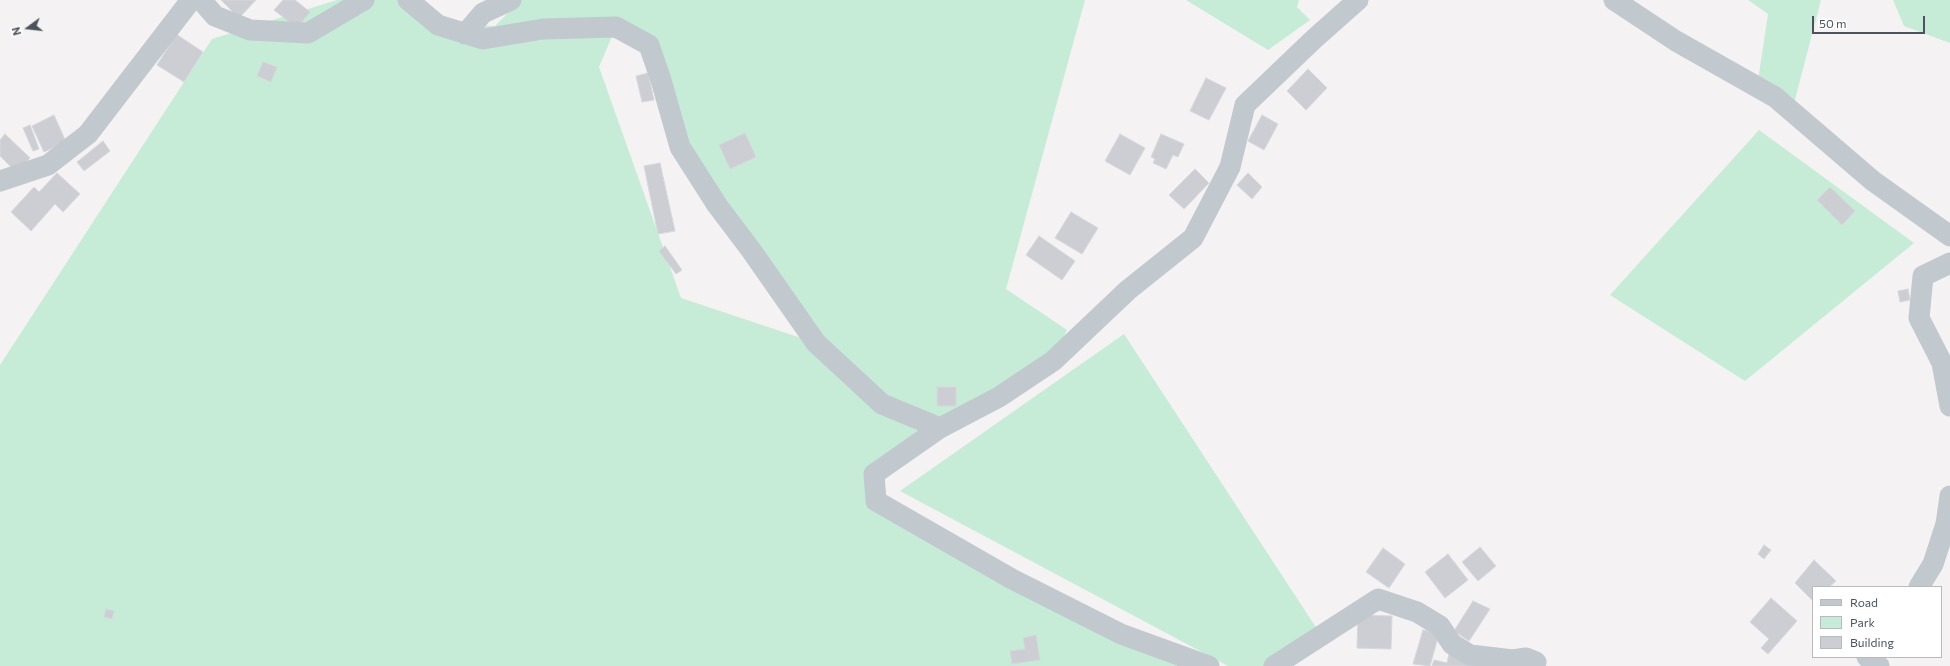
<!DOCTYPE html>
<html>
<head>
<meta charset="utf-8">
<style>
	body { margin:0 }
	#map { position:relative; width:1950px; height:666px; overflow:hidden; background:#f4f2f2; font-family:Commissioner,sans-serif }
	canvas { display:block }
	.legend { position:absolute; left:1812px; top:586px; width:130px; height:72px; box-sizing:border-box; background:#fff; border:1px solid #b7bbbe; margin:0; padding:5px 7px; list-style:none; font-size:12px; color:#4b545d }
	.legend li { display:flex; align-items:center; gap:8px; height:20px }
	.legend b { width:20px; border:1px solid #b7bbbe }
	.north { position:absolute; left:8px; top:8px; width:40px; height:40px; -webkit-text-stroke:3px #fff; paint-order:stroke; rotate:255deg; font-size:11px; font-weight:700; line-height:16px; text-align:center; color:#4b545d }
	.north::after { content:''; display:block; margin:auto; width:14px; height:18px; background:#4b545d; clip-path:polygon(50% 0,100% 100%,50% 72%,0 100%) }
	.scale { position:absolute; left:1812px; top:16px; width:113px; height:18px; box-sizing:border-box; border:2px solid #4b545d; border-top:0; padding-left:5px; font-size:12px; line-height:14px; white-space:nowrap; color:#4b545d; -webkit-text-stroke:3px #fff; paint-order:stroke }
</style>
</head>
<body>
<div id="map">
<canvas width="1950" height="666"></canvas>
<ul class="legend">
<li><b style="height:5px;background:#c1c8ce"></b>Road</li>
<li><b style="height:11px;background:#c6ecd7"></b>Park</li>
<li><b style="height:11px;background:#ccced3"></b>Building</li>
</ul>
<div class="north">N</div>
<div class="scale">50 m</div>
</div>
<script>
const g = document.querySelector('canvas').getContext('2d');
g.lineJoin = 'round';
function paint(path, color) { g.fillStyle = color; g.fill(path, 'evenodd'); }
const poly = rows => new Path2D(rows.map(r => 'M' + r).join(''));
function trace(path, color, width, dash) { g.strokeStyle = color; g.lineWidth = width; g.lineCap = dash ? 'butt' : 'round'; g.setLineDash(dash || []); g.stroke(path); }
paint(poly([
	[337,0,408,0,438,25,495,26,521,0,1085,0,1006,289,1067,330,1053,361,928,437,874,474,876,501,1207,666,0,666,0,365,212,39],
	[616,27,649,45,680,147,816,343,681,298,599,67],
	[1186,0,1299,0,1297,7,1310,20,1268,50],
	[1748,0,1821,0,1792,111,1757,87,1768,14],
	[1893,0,1950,0,1950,43,1904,26],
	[1759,130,1914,243,1745,381,1610,295],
	[1124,334,1321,635,1274,666,1228,666,900,491]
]), '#c6ecd7');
const building = poly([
	[221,0,256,0,239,18,221,0],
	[283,0,295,0,310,12,297,28,274,10,283,0],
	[173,32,203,52,184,82,157,65,171,43,173,32],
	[263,62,277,67,271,82,257,76,263,62],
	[1308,69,1327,88,1306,110,1287,91,1308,69],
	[648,73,654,100,642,102,636,76,648,73],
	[1206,78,1226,88,1209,120,1190,111,1206,78],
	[54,115,66,142,44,152,32,126,54,115],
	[1262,115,1278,124,1264,150,1248,141,1262,115],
	[30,125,39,149,33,151,23,128,30,125],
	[745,133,756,157,730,169,719,145,745,133],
	[5,134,30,158,16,172,0,156,0,140,5,134],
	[1120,134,1145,148,1130,175,1105,161,1120,134],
	[1161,134,1184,144,1178,157,1173,155,1166,169,1153,163,1155,159,1151,157,1161,134],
	[103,141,110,151,84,171,77,162,103,141],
	[660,163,675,231,658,234,644,166,660,163],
	[1195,169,1209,183,1184,209,1169,195,1195,169],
	[57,173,80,194,63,212,55,204,31,231,11,212,34,187,39,192,57,173],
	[1248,173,1262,187,1252,199,1237,185,1248,173],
	[1830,187,1855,211,1842,225,1817,200,1830,187],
	[1071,212,1098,228,1082,254,1055,238,1071,212],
	[1039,236,1075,261,1062,280,1026,255,1039,236],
	[665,246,682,270,676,274,659,251,665,246],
	[1908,289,1910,300,1900,302,1898,291,1908,289],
	[937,387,956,387,956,406,937,406,937,387],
	[1764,545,1771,550,1764,559,1758,554,1764,545],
	[1480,547,1496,566,1478,581,1462,562,1480,547],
	[1383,548,1405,564,1389,588,1366,572,1383,548],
	[1448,554,1468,580,1445,598,1425,572,1448,554],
	[1814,560,1836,581,1829,587,1813,587,1813,601,1795,583,1814,560],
	[1771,598,1797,621,1768,654,1761,648,1769,639,1750,622,1771,598],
	[1473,601,1490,609,1469,641,1454,631,1473,601],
	[106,609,114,611,112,619,104,617,106,609],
	[1358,615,1392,616,1391,649,1357,648,1358,615],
	[1423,630,1439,634,1430,666,1413,664,1423,630],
	[1036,635,1040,660,1012,664,1010,651,1025,649,1023,638,1036,635],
	[1449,654,1494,666,1432,666,1434,660,1447,663,1449,654]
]);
paint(building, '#ccced3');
trace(building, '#d6d8dc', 1);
trace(poly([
	[201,0,215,16,250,30,308,33,364,0],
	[408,0,438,25,483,39,543,29,616,27,649,45,661,80,680,147,717,205,751,250,816,343,882,404,940,428,999,397,1053,361,1128,290,1193,238,1230,167,1245,105,1314,39,1358,0],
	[1614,0,1676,41,1775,97,1873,181,1950,236],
	[465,34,483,13,511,0],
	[0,181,48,165,88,134,191,0],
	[1950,263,1923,276,1919,318,1942,363,1950,406],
	[940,428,874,474,876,501,1012,579,1121,634,1209,666],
	[1919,587,1933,564,1946,524,1950,496],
	[1867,657,1879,666],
	[1274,666,1378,599,1417,612,1440,626,1452,644,1470,655,1513,660,1526,658,1536,662]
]), '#c1c8ce', 21);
</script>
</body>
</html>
